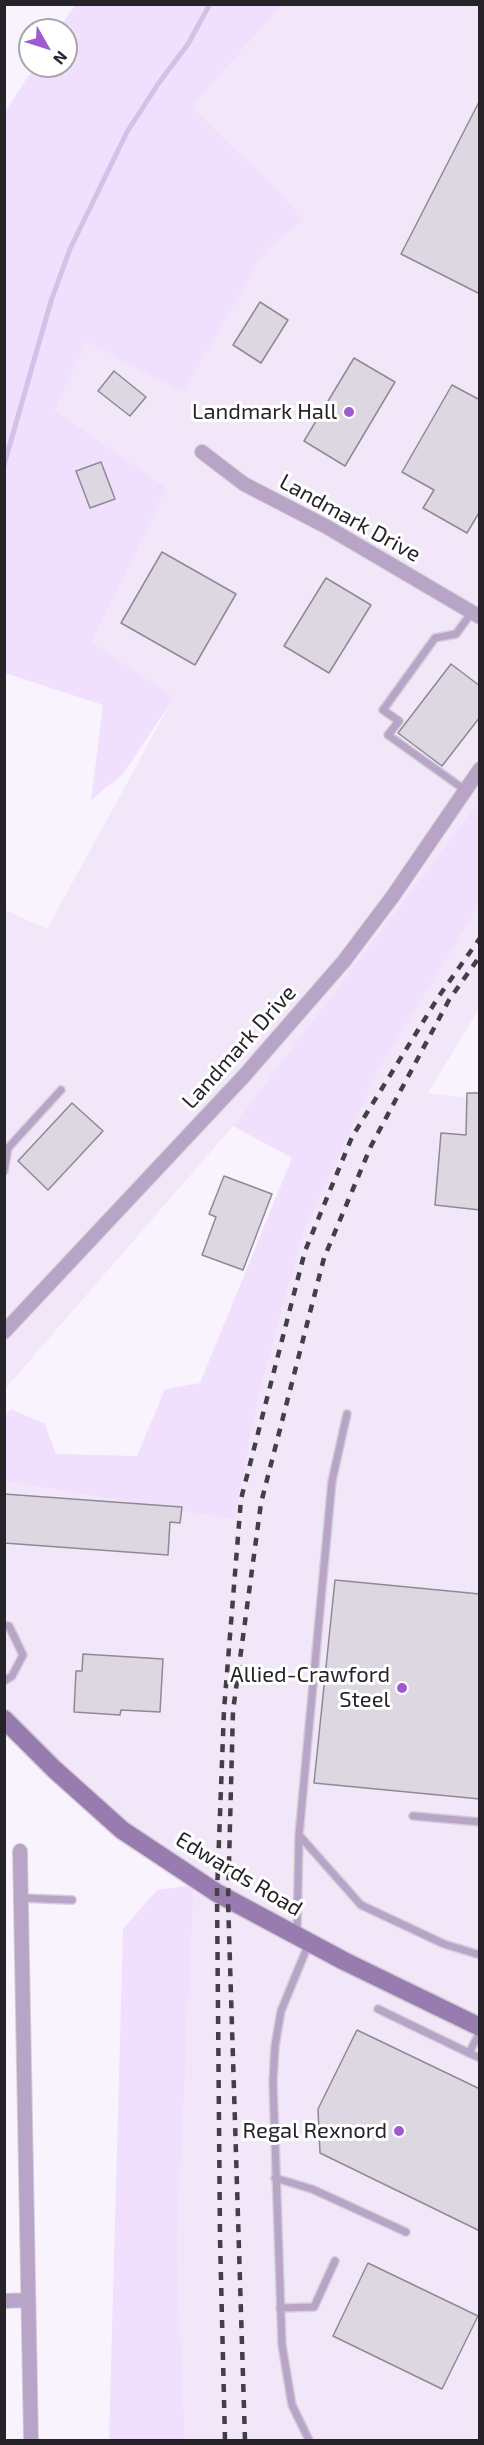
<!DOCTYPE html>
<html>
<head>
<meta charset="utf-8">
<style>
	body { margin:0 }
	#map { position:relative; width:484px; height:2445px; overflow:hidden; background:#f9f3fe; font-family:"Exo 2",sans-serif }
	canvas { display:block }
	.frame { position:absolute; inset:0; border:6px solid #262428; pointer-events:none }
	.north { position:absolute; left:18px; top:18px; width:60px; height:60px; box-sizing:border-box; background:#fff; border:2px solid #a8a7a9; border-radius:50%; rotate:129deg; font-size:16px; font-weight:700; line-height:24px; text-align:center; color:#262428 }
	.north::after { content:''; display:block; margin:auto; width:21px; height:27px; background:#a05acf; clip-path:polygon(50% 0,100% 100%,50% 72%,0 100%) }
</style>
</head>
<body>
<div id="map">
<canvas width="484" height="2445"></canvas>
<div class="frame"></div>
<div class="north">N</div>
</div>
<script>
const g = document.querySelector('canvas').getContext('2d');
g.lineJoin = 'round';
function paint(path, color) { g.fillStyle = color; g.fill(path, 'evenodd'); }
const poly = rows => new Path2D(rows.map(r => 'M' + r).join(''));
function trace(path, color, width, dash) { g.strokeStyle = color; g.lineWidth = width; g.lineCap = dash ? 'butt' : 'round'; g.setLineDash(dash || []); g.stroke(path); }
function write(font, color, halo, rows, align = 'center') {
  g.font = font + ' "Exo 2",sans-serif'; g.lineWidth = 6; g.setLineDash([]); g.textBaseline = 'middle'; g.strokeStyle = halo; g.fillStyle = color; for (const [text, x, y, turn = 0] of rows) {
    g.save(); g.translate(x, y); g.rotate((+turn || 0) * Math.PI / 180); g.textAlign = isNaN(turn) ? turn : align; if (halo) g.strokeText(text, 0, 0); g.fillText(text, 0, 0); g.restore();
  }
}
paint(poly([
	[282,5,479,5,479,801,233,1126,5,1389,5,910,47,929,173,699,92,642,167,488,55,410,87,342,183,393,265,250,303,220,278,190,192,107],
	[479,905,479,1009,428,1093,480,1099,479,2440,185,2440,177,2248,194,1885,5,1719,4,1481,234,1520,261,1387,303,1234,379,1070]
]), '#f1e7f9');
paint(poly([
	[75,5,282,5,192,107,278,190,303,220,265,251,183,393,87,342,55,410,167,488,92,642,174,698,123,774,91,800,103,705,5,673,4,113,35,66,66,66,66,30,59,30],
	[479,801,479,905,379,1070,303,1234,261,1387,234,1520,5,1481,4,1416,11,1409,45,1424,56,1454,137,1456,165,1389,200,1383,292,1158,233,1126],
	[194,1885,177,2248,185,2440,109,2440,123,1929,157,1890]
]), '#f0e0fd');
trace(poly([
	[4,465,51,301,70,249,127,132,158,84,188,44,210,4]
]), '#d5c0e8', 5);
const building = poly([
	[480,100,480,294,401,254,480,100],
	[260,302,288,320,261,363,233,345,260,302],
	[354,358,395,382,345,466,304,441,354,358],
	[114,371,146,397,130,416,98,391,114,371],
	[452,385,480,400,480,511,467,533,423,508,434,490,402,472,452,385],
	[101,462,115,499,90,508,76,471,101,462],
	[162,552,236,594,195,665,121,623,162,552],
	[326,578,371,605,329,673,284,646,326,578],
	[451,664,480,686,480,717,442,766,398,733,451,664],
	[467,1093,480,1093,480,1210,435,1205,441,1133,466,1135,467,1093],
	[72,1103,103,1131,48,1190,18,1161,72,1103],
	[224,1176,272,1194,243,1270,202,1255,216,1217,209,1214,224,1176],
	[4,1494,182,1507,180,1523,170,1522,168,1555,4,1543,4,1494],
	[335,1580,480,1594,480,1799,314,1783,335,1580],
	[83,1654,163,1659,160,1712,121,1710,120,1715,74,1712,76,1671,82,1671,83,1654],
	[357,2030,480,2089,480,2231,320,2153,318,2109,357,2030],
	[368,2263,478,2316,442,2389,333,2336,368,2263]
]);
paint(building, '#ddd7e2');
trace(building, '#8f8993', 1.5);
const service = poly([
	[465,790,388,735,399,721,383,710,435,638,456,634,472,612],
	[4,1171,8,1148,61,1090],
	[4,1626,9,1626,23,1655,12,1676,4,1681],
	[413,1816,480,1822],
	[299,1835,332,1481,347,1414],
	[21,1898,72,1900],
	[297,1933,299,1835,361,1905,444,1944,480,1955],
	[378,2009,469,2053,480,2032],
	[469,2053,480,2058],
	[275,2178,312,2189,406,2232],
	[280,2308,314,2307,335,2261],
	[309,2440,292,2405,282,2345,273,2082,275,2046,281,2011,309,1943]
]);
const minor = poly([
	[202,452,244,484,327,527,480,617],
	[4,1332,244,1076,344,961,393,896,480,769],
	[20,1851,31,2440],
	[4,2301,28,2300]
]);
const secondary = poly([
	[4,1719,54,1769,122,1830,217,1893,344,1961,480,2027]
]);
trace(service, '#d3ced7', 10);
trace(minor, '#d3ced7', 16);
trace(secondary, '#d3ced7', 21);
trace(service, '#b7a4c7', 7);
trace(minor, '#b7a4c7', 14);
trace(secondary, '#997caf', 18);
trace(poly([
	[225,2440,220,2238,217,1893,224,1710,241,1499,305,1251,352,1137,439,996,480,938],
	[245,2440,228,1900,233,1711,261,1503,324,1258,371,1146,449,1000,480,956]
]), '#434045', 4.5, [8, 8]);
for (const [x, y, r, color] of [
	[349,412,6,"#a05acf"],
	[402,1688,6,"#a05acf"],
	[399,2131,6,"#a05acf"]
]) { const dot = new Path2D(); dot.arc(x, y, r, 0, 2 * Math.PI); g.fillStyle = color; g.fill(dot); trace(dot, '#fff', 2); }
write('22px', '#262428', '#fff', [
	["Landmark Hall",337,412],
	["Allied-Crawford",390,1675],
	["Steel",390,1700],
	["Regal Rexnord",387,2131]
], 'right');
write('22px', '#262428', '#fff', [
	["Landmark Drive",350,518,29],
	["Landmark Drive",239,1047,-48],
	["Edwards Road",239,1874,31]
]);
</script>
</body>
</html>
